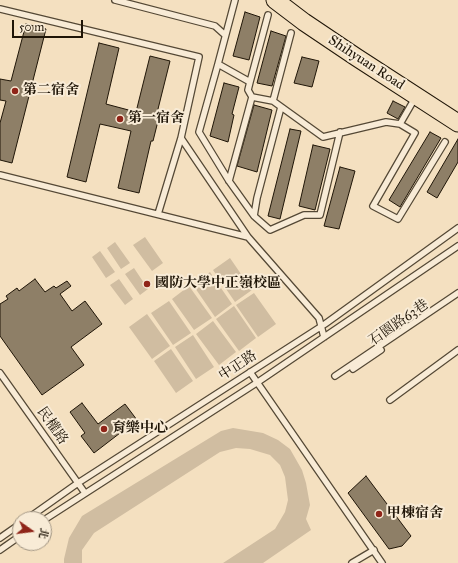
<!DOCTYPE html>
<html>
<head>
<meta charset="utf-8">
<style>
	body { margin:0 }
	#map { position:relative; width:458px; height:563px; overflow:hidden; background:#f4e0c0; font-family:"IM FELL Great Primer","Noto Serif TC",serif }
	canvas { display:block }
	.north { position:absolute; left:12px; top:511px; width:40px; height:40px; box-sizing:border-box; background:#f8ebd6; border:1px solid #a19583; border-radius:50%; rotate:104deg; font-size:11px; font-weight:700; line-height:16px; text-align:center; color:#1f1507 }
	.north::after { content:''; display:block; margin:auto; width:14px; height:18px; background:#8f2418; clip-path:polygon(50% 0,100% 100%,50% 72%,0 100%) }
	.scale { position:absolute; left:12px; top:20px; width:71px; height:18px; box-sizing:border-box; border:2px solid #1f1507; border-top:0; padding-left:5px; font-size:12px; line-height:14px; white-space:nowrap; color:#1f1507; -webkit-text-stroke:3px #f8ebd6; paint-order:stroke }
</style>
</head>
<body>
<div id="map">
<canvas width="458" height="563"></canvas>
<div class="north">北</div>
<div class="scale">50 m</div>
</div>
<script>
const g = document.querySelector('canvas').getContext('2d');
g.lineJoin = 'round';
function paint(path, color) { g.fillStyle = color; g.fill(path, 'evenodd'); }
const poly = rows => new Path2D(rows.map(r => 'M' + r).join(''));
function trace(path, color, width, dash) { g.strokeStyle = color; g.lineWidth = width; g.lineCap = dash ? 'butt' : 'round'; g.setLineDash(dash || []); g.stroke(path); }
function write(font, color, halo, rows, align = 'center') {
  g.font = font + ' "IM FELL Great Primer","Noto Serif TC",serif'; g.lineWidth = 4; g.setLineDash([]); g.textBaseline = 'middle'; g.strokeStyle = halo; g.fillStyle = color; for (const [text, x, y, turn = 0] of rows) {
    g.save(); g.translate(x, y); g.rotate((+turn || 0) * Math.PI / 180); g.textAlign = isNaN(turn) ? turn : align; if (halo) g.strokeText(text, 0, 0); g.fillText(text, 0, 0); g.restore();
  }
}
paint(poly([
	[145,237,163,263,152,271,133,245],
	[115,242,130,263,121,269,107,248],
	[100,251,115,272,106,278,92,257],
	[230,258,252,290,235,302,213,270],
	[134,268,148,289,140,295,125,274],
	[210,272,232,304,215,317,193,285],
	[119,279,133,299,125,305,110,285],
	[189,286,212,318,194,330,172,299],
	[254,293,276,324,258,337,236,305],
	[169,301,191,333,173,345,151,313],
	[234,306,256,338,239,351,216,319],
	[147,314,170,346,152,359,129,327],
	[213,321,236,352,219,365,196,334],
	[193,335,214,367,196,379,175,347],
	[171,349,193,381,176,393,154,361],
	[233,428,263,433,278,440,290,449,302,470,306,483,310,505,306,519,311,530,263,563,223,563,275,529,285,512,288,500,285,477,280,465,270,455,250,449,236,448,220,452,94,533,82,550,82,563,64,563,64,559,69,538,82,516,221,431]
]), '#d0bda1');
const building = poly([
	[245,12,260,17,249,60,233,56,245,12],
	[26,24,46,29,12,163,0,160,0,123,6,101,0,100,0,79,11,81,26,24],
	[271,31,286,36,272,86,257,83,271,31],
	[99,43,119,48,106,104,136,112,150,56,170,61,157,113,160,113,153,141,151,141,139,193,118,188,131,131,100,124,86,182,67,177,99,43],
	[302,57,319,61,312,87,294,83,302,57],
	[224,83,239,87,232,114,234,115,228,142,210,136,224,83],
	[393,101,405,107,398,119,387,113,393,101],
	[254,105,272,110,257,172,237,166,254,105],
	[290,129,301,131,280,219,268,216,290,129],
	[430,132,441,138,400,207,389,200,430,132],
	[458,139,458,162,437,198,427,192,458,139],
	[313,145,330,149,315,210,299,206,313,145],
	[340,167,355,171,339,229,324,226,340,167],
	[35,279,45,292,54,286,56,288,67,281,71,286,60,294,72,311,85,301,102,324,71,347,84,365,42,395,0,336,0,304,8,299,6,296,17,288,19,291,35,279],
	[82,403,98,424,125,404,137,420,94,453,81,436,85,433,70,412,82,403],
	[366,476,411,536,402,546,389,549,348,493,366,476]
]);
paint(building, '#8e7f67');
trace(building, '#1f1507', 1);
const service = poly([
	[115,0,215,26,225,35],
	[0,9,199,57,181,138,248,237],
	[291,33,273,101,323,137,386,122,400,124,415,98],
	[218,64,235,0],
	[250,82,268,15],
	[252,97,273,101],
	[281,107,257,198,254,216,270,230,304,215,320,215,340,132],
	[400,124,415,133,373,206,398,219,445,142],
	[0,175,248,237,319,318,324,337],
	[229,181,252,97,248,90,250,82,218,64,199,132,229,181,254,216],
	[158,214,181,138],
	[353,369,381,350],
	[250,372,382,563],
	[0,373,85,493],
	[335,376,458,293],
	[390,400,458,350],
	[27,519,78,483,325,324,458,228],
	[44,520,258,382,458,246],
	[0,538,20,524],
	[0,550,20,536],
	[352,563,374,550]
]);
const primary = poly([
	[275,0,304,22,356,57,458,123]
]);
trace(service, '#544835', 8);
trace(primary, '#1f1507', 19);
trace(service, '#f8ebd6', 5.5);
trace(primary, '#f4e0c0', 17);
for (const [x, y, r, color] of [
	[15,91,4,"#8f2418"],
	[120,119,4,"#8f2418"],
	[147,284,4,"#8f2418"],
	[104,429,4,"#8f2418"],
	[379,514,4,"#8f2418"]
]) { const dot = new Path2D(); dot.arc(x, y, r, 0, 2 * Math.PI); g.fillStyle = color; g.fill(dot); trace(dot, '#f8ebd6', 1.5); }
write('14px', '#1f1507', '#f8ebd6', [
	["Shihyuan Road",366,63,33],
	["石園路63巷",399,323,-35],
	["中正路",238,366,-33],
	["民權路",52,426,55]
]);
write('bold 14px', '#1f1507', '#f8ebd6', [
	["第二宿舍",23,91],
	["第一宿舍",128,119],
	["國防大學中正嶺校區",155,284],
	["育樂中心",112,429],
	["甲棟宿舍",387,514]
], 'left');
</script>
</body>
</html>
